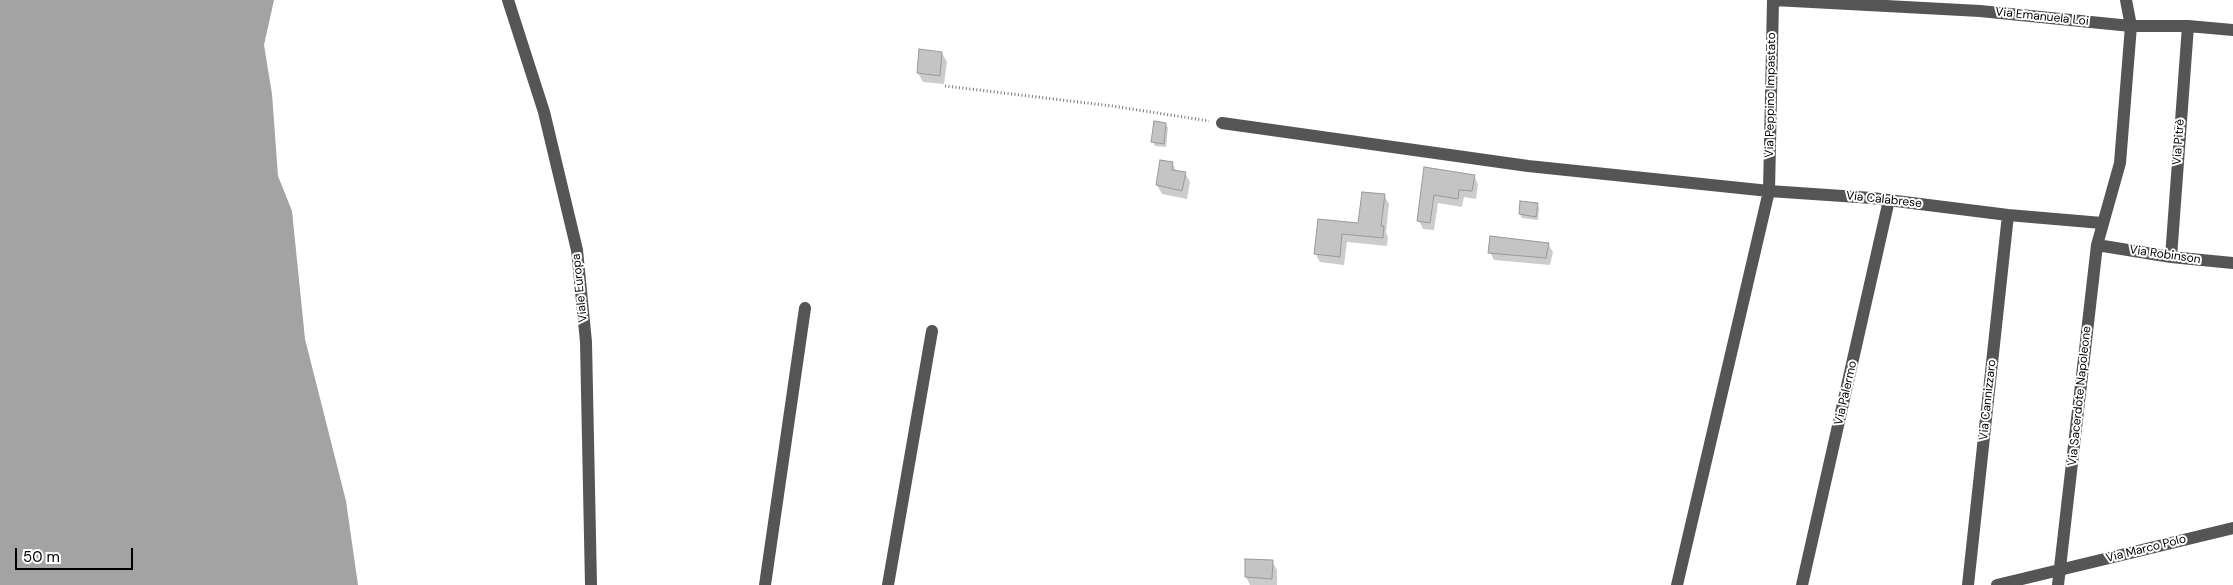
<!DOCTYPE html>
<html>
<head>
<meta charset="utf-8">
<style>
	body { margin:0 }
	#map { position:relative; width:2233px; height:585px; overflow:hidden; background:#fff; font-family:"DM Sans",sans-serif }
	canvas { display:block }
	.scale { position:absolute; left:15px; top:548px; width:118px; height:22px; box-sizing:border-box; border:2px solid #000; border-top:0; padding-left:6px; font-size:15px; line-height:18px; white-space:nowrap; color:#000; -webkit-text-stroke:4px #fff; paint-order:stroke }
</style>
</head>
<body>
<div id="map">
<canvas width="2233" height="585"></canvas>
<div class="scale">50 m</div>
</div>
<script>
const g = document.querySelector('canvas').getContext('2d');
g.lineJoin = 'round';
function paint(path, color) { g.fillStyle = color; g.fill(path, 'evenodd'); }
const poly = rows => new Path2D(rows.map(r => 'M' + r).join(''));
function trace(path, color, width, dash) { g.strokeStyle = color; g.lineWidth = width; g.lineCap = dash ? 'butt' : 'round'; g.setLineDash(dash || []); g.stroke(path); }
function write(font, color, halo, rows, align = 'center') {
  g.font = font + ' "DM Sans",sans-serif'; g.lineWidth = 4; g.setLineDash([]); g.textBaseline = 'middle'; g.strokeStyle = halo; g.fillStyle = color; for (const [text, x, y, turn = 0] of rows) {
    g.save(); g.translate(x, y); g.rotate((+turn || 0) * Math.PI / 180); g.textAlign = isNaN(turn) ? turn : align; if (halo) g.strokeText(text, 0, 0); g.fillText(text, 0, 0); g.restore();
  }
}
paint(poly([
	[0,0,274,0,264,45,272,94,278,176,292,211,305,339,346,501,358,585,0,585]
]), '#a3a3a3');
paint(poly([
	[920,51,942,53,947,62,944,84,923,82,918,73],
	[1166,124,1168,128,1166,147,1155,146,1153,142],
	[1172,163,1177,172,1185,173,1190,182,1187,199,1162,194,1157,185],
	[1425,169,1474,176,1478,184,1476,199,1464,197,1462,207,1438,203,1434,230,1423,229,1419,221],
	[1384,195,1389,204,1386,233,1388,237,1387,246,1347,242,1344,265,1320,262,1315,253,1319,220,1359,225],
	[1537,204,1539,208,1538,220,1522,218,1520,214],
	[1548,244,1553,252,1550,265,1494,260,1490,252],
	[1246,560,1272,561,1277,570,1277,585,1250,585,1246,577]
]), '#0003');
const building = poly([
	[919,49,942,52,940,76,917,73,919,49],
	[1154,121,1166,123,1164,144,1151,142,1154,121],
	[1160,160,1173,162,1172,170,1186,172,1182,191,1156,185,1160,160],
	[1424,167,1475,175,1472,191,1459,190,1458,199,1434,195,1430,223,1417,221,1424,167],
	[1362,192,1385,194,1381,226,1384,226,1383,238,1342,234,1340,257,1314,254,1318,219,1358,223,1362,192],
	[1520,201,1538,203,1536,217,1519,214,1520,201],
	[1490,236,1549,243,1546,258,1488,253,1490,236],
	[1245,559,1273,560,1272,579,1245,577,1245,559]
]);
paint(building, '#c4c4c4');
trace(building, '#999', 1);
trace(poly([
	[945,86,1112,106,1209,121]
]), '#777', 3, [1, 2.5]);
trace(poly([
	[508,0,544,112,577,250,586,342,591,585],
	[1774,0,1980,11,2131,26,2188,26,2233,30],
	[1222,123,1528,166,1769,191,1872,198,2008,215,2102,223],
	[2097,245,2171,257,2233,263],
	[2171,257,2188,26],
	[765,585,805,308],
	[888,585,932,331],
	[1677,585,1769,191,1773,0],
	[1802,585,1889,200],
	[1968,585,2008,215],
	[1997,585,2233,528],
	[2058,585,2097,245,2120,163,2131,26,2126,0]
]), '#555', 12);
write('12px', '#000', '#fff', [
	["Via Emanuela Loi",2042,17,6],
	["Via Peppino Impastato",1771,95,-89],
	["Via Pitrè",2179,142,-86],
	["Via Calabrese",1884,200,6],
	["Via Robinson",2165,255,8],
	["Viale Europa",580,288,-96],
	["Via Palermo",1846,393,-77],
	["Via Sacerdote Napoleone",2080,396,-84],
	["Via Cannizzaro",1988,400,-84],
	["Via Marco Polo",2146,549,-14]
]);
</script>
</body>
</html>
